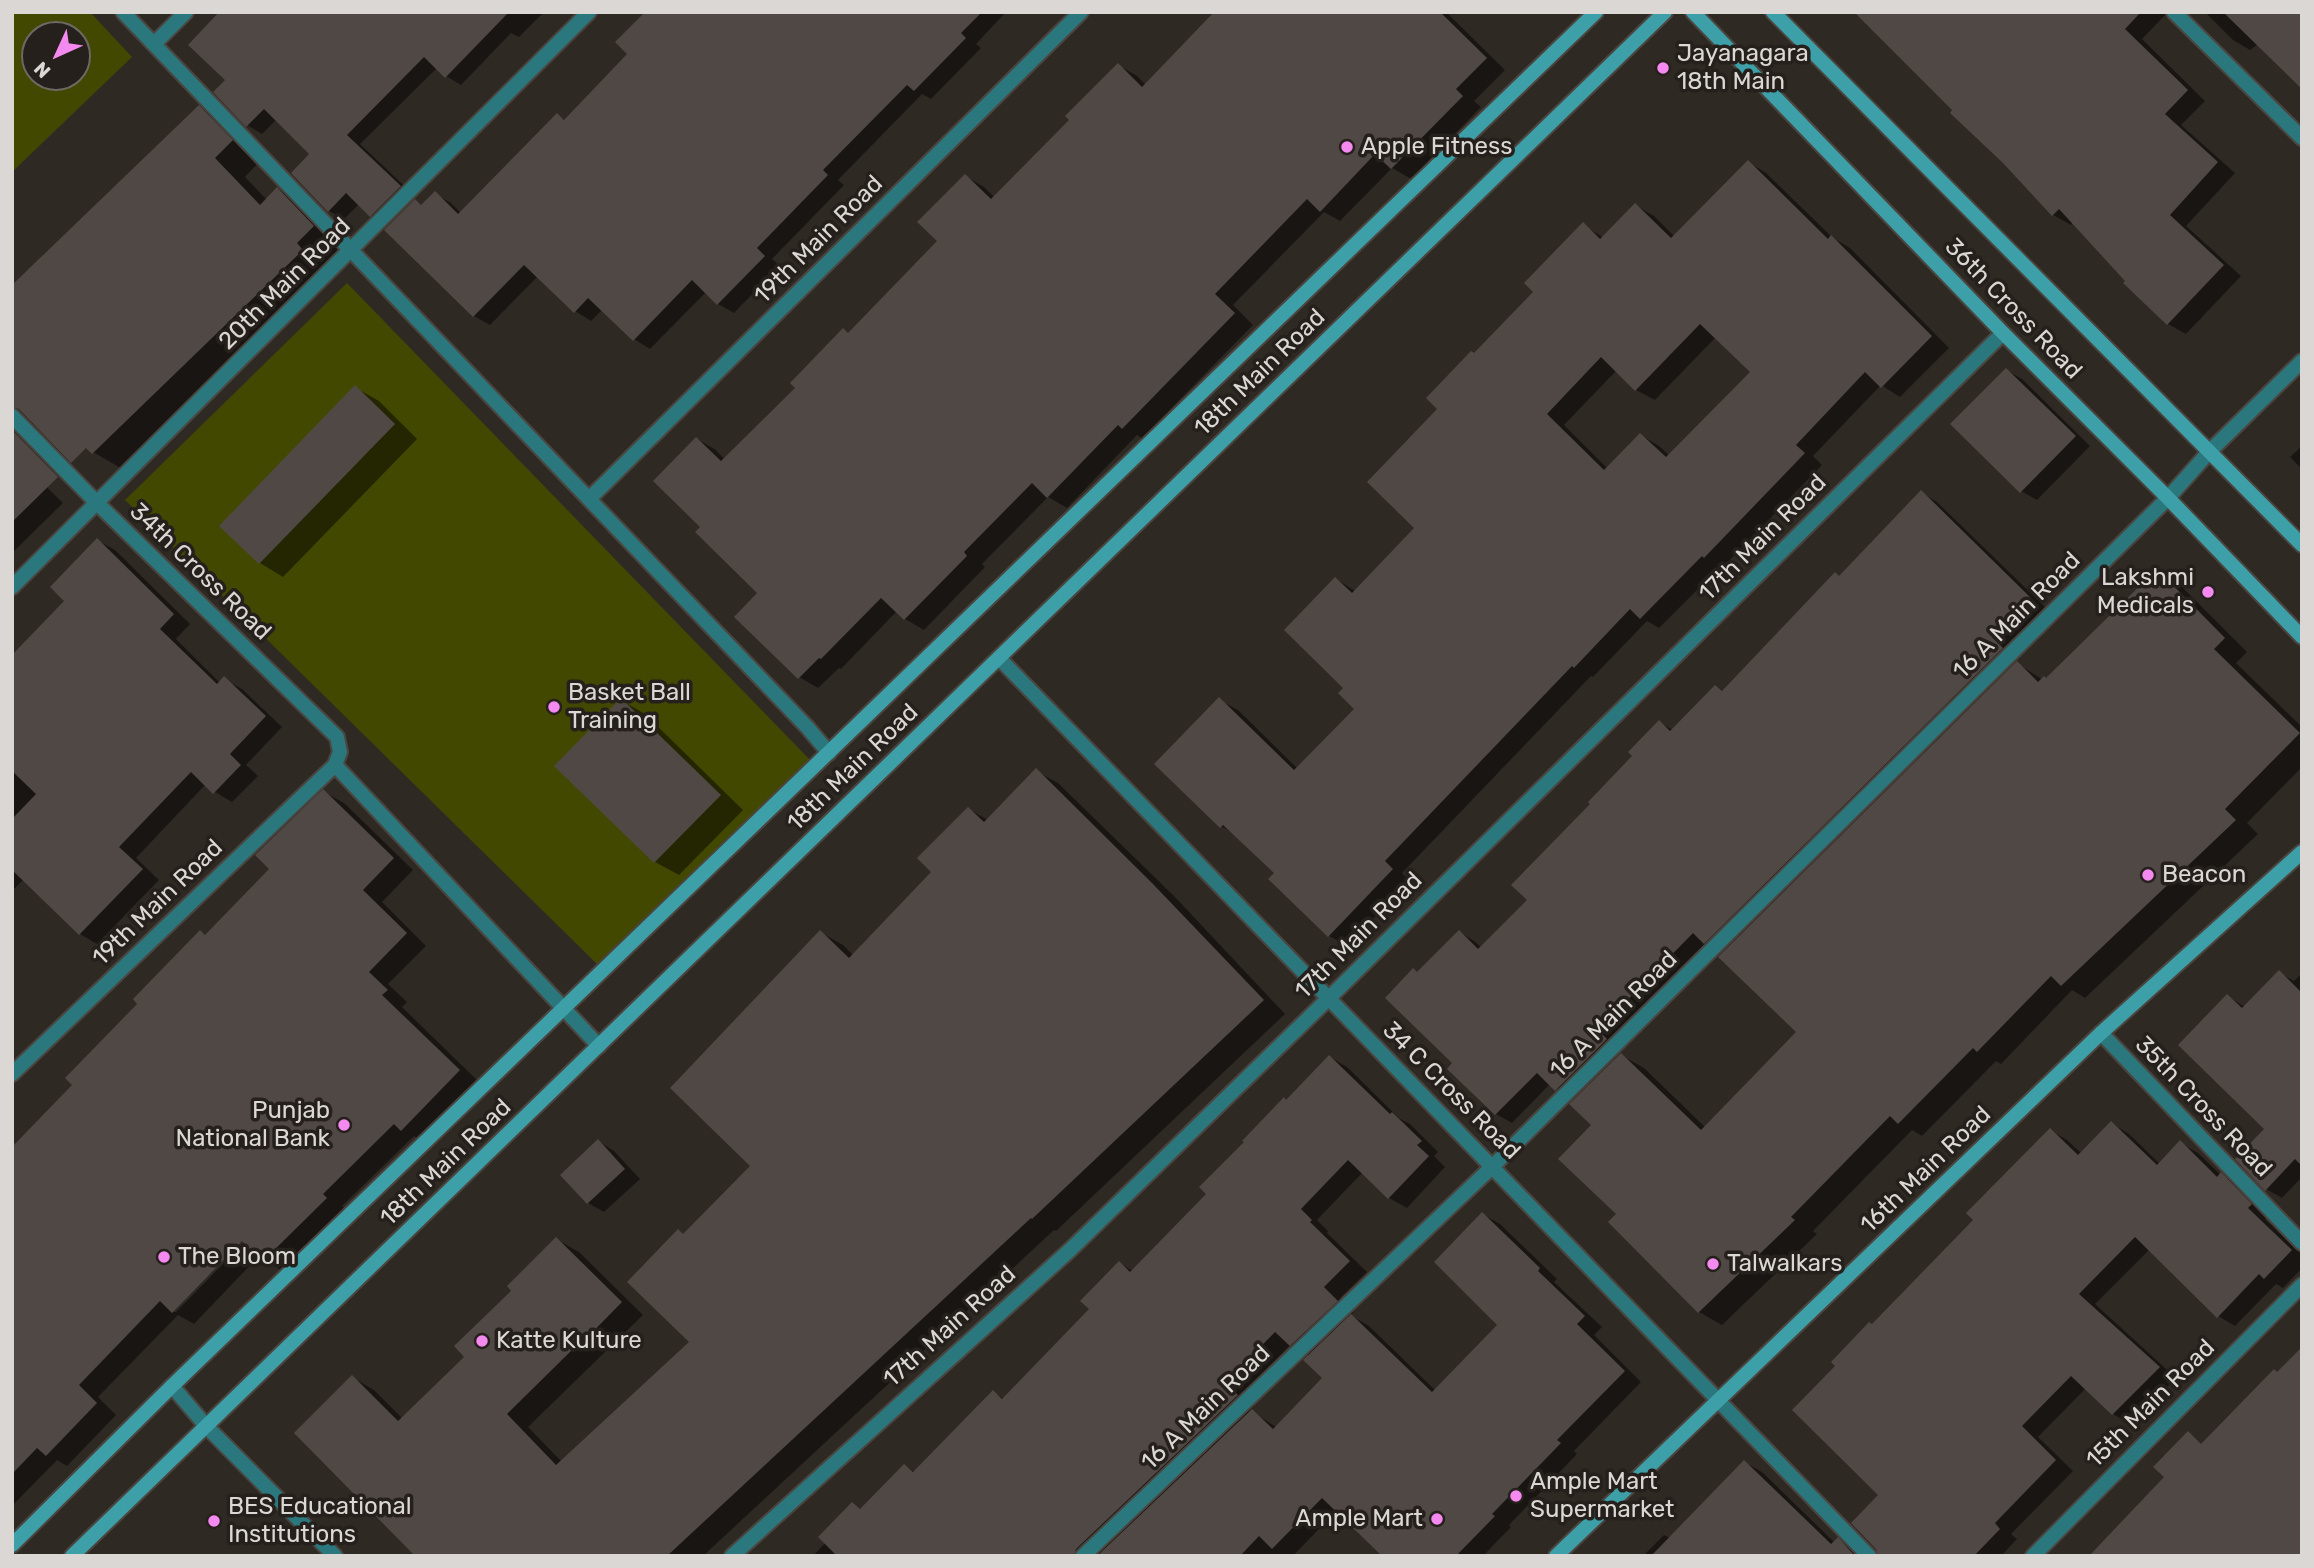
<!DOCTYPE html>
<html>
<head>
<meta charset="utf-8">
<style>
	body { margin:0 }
	#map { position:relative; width:2314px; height:1568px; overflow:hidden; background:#2f2924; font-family:Rubik,sans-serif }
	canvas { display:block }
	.frame { position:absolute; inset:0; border:14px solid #dbd7d4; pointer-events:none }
	.north { position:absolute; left:21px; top:21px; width:70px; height:70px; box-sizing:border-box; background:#25201b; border:2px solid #6e6965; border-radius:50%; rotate:225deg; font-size:19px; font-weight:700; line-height:28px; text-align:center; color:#dbd7d4 }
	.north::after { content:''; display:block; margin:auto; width:24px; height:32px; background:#f489f0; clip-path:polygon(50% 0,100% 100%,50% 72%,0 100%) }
</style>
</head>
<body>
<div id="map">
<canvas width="2314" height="1568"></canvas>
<div class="frame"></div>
<div class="north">N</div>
</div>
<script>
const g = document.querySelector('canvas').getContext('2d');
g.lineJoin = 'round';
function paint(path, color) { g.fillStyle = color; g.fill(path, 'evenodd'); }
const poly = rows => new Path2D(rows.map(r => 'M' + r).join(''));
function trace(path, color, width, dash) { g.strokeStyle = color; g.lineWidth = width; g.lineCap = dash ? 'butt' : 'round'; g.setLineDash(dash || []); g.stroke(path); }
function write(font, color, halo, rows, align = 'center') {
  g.font = font + ' Rubik,sans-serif'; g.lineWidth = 7; g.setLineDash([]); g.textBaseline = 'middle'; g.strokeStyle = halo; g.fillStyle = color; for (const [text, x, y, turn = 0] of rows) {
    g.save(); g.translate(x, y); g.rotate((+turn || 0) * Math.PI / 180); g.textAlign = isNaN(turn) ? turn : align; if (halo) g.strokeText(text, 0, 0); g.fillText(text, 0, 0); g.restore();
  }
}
paint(poly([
	[12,12,90,12,132,57,12,172],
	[35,35,77,35,77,77,35,77],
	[347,283,814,764,600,967,125,500]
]), '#434800');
paint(poly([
	[221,12,544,12,519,37,511,33,461,85,446,76,437,68,360,144,415,196,386,224,371,215,359,204,344,219,329,211,312,154,277,119,262,134,247,125,227,80],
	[675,12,1006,12,976,44,981,48,931,99,922,94,838,180,844,185,772,259,780,266,734,313,718,304,706,292,650,349,634,339,603,309,591,321,575,311,538,276,490,325,474,316,415,202,423,206,435,194,451,203,461,213,557,115,565,120],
	[1217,12,1446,12,1505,70,1474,101,1481,107,1411,179,1392,168,1340,221,1324,212,1233,305,1253,325,1142,438,1137,435,1067,508,1048,497,982,564,985,567,924,630,905,619,897,611,841,669,839,668,818,688,799,677,760,593,703,527,697,439,716,450,725,460,939,241,965,176,984,187,995,198,1071,120,1118,65,1137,76,1146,85],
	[1854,12,2168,12,2142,39,2205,101,2181,125,2235,173,2186,226,2241,276,2186,334,2168,324,2073,222,2071,225,2053,215,1955,110],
	[2205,12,2302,12,2250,50,2233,40],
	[199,107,230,125,262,159,245,177,267,200,278,189,308,207,344,244,327,262,333,268,124,470,93,452],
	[1748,162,1766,173,1833,238,1850,248,1949,348,1900,397,1881,385,1813,456,1822,465,1723,567,1721,566,1659,628,1647,621,1593,677,1591,676,1402,873,1410,881,1347,946,1329,936,1276,873,1238,836,1221,826,1219,700,1238,710,1298,769,1356,708,1346,688,1336,579,1355,591,1417,528,1440,409,1475,355,1536,292,1583,225,1604,238,1635,205,1654,216,1675,237],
	[1716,337,1752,372,1670,456,1659,446,1641,435,1608,469,1564,425,1617,370,1636,390,1655,400],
	[2006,370,2022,379,2090,446,2037,500,2021,491],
	[356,388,379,401,417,439,283,577,260,563],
	[2302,446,2302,469,2290,457],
	[12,453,63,503,12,553],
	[1922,493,1937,502,2045,607,2007,647,2017,658,1721,951,1707,943,1612,1040,1622,1049,1572,1099,1550,1084,1512,1123,1496,1114,1449,1069,1455,1063,1419,974,1459,932,1474,941,1482,948,1529,900,1593,804,1635,756,1660,723,1673,730,1716,687,1723,691,1840,577],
	[97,540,115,550,190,624,176,639,220,683,224,679,242,689,282,727,246,765,258,776,232,802,215,792,206,784,136,858,159,880,97,944,80,934,24,879,12,891,12,658,67,601],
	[2157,571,2180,585,2247,652,2236,663,2302,727,2302,767,2247,823,2258,834,2085,998,2072,990,2001,1064,1996,1061,1922,1136,1912,1130,1813,1231,1817,1234,1722,1325,1699,1312,1618,1214,1593,1125,1621,1055,1644,1068,1705,1127,1798,1032,2017,663,2043,680,2047,680],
	[621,700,645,714,743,810,679,875,655,862],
	[1036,771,1058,783,1175,897,1285,1014,1056,1231,1054,1230,703,1556,417,1556,352,1377,374,1390,403,1419,467,1357,513,1291,556,1239,579,1252,643,1315,528,1427,562,1462,691,1342,685,1235,752,1166,820,932,843,945,853,955,934,872,968,809,988,820],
	[324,792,344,803,413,870,382,902,426,946,388,984,407,1002,402,1007,479,1082,422,1141,414,1136,342,1206,346,1210,284,1272,259,1256,194,1324,178,1315,98,1397,116,1415,67,1466,57,1460,12,1506,12,1149,74,1085,201,932,207,936,272,869],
	[247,1234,250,1236,176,1312,171,1312],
	[2279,973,2294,981,2302,973,2302,1177,2282,1198,2266,1189,2266,1129,2227,996,2245,1007],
	[1330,1057,1347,1067,1400,1119,1410,1124,1438,1152,1434,1156,1445,1167,1407,1208,1389,1198,1363,1172,1317,1220,1328,1231,1327,1233,1367,1272,1340,1298,1354,1312,1350,1315,1369,1326,1436,1391,1500,1325,1482,1214,1500,1224,1557,1279,1554,1282,1602,1327,1594,1335,1641,1382,1574,1451,1577,1454,1509,1525,1511,1527,1483,1556,1385,1556,1337,1510,1293,1556,813,1556,826,1542,852,1504,862,1510,905,1466,915,1472,993,1392,1004,1399,1091,1309,1119,1263,1133,1271,1208,1194,1287,1101],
	[1290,1345,1310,1356,1325,1378,1276,1427,1250,1410,1254,1406,1242,1394],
	[2111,1123,2129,1134,2160,1164,2180,1143,2198,1153,2221,1175,2239,1185,2268,1215,2265,1219,2302,1255,2302,1268,2283,1288,2276,1284,2235,1326,2218,1316,2150,1249,2095,1304,2176,1378,2130,1424,2113,1414,2086,1388,2038,1437,2073,1471,2011,1534,2017,1539,2001,1556,1880,1556,1881,1495,1873,1326,1976,1220,2050,1130,2067,1140,2082,1154],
	[598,1141,614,1151,640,1179,604,1212,588,1203],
	[1744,1462,1762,1472,1835,1543,1838,1540,1855,1550,1861,1556,1643,1556,1664,1535,1670,1538]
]), '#0007');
paint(poly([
	[219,12,509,12,445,78,424,57,347,135,401,186,370,217,346,193,328,212,291,173,309,154,264,109,246,127,213,92,225,80,188,45],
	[645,12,982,12,961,33,966,38,914,91,907,85,823,170,828,175,757,248,765,256,717,305,692,280,633,341,588,298,574,313,524,265,473,317,384,230,415,199,421,205,435,191,458,214,557,113,564,120,627,54,615,42],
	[1214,12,1440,12,1487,58,1456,89,1463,96,1391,169,1375,154,1320,212,1307,199,1215,294,1235,313,1122,429,1118,425,1047,498,1032,483,964,552,967,556,904,620,881,598,821,659,819,658,798,679,734,617,757,593,695,532,700,527,653,481,696,437,721,461,795,388,790,383,843,328,848,333,937,241,917,222,965,174,991,199,1069,120,1065,116,1118,63,1142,87],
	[1854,12,2141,12,2125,29,2188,90,2165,114,2218,162,2170,215,2224,265,2167,325,2123,283,2125,281,2059,209,2052,216,2003,163,1950,113,1952,110],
	[2223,12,2302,12,2302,89],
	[199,105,233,140,215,158,260,205,277,187,314,226,297,243,303,250,92,454,86,448,71,463,19,409,12,407,12,285],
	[1748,160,1828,239,1831,235,1932,336,1881,388,1865,372,1796,445,1805,453,1704,558,1702,556,1640,619,1630,609,1574,668,1572,666,1385,861,1393,869,1328,937,1268,879,1274,873,1223,825,1220,828,1154,764,1219,697,1294,770,1354,709,1338,693,1343,688,1284,630,1335,577,1352,593,1414,528,1367,482,1437,409,1426,398,1471,351,1474,353,1533,292,1524,283,1583,222,1600,239,1635,203,1671,238],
	[1700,324,1750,372,1666,457,1640,433,1604,470,1547,414,1601,357,1635,391],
	[2006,368,2076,436,2020,493,1950,424],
	[355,385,395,424,259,564,219,526],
	[12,430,58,477,12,522],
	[1921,490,2031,598,1992,637,2003,648,1704,944,1693,933,1598,1030,1607,1039,1555,1091,1537,1073,1495,1115,1447,1069,1452,1063,1385,998,1413,968,1417,972,1459,930,1478,949,1527,900,1511,885,1590,804,1588,802,1632,756,1628,752,1659,720,1670,731,1715,685,1722,691,1835,572,1839,576],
	[97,538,174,614,160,629,217,684,224,676,266,716,230,754,241,765,213,794,191,772,119,847,143,869,79,935,12,870,12,819,36,794,12,771,12,655,64,601,50,587],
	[2157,569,2225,638,2214,649,2300,733,2225,809,2236,820,2061,986,2051,976,1977,1052,1973,1048,1898,1124,1890,1116,1791,1217,1795,1220,1698,1313,1608,1222,1616,1214,1558,1159,1591,1125,1569,1104,1621,1053,1701,1130,1796,1032,1718,957,2017,661,2038,682,2044,676,2046,678],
	[621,698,721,795,654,863,554,766],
	[1036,768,1152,883,1264,1000,1032,1219,1031,1218,667,1556,415,1556,294,1433,352,1375,398,1421,464,1357,454,1346,511,1291,507,1286,556,1237,622,1302,573,1352,572,1350,507,1414,556,1465,689,1342,627,1282,678,1229,683,1234,750,1166,670,1088,820,930,849,958,931,872,917,858,968,807,984,822],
	[323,789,394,858,363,890,407,933,369,972,388,990,382,995,460,1070,401,1131,394,1124,323,1194,327,1198,262,1262,242,1241,172,1313,160,1301,79,1385,97,1403,46,1456,37,1448,12,1474,12,1147,72,1085,65,1078,137,1004,133,999,200,930,205,935,269,869,255,855],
	[2279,970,2302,993,2302,1166,2295,1159,2265,1191,2235,1159,2264,1129,2178,1045,2227,994,2242,1008],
	[1329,1055,1390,1114,1392,1112,1422,1141,1417,1145,1429,1156,1388,1199,1348,1160,1301,1209,1312,1220,1310,1222,1350,1261,1324,1287,1338,1301,1290,1346,1275,1332,1225,1383,1238,1395,1076,1549,1074,1556,837,1556,818,1537,852,1502,860,1509,904,1464,913,1472,993,1390,1002,1399,1089,1309,1080,1301,1119,1261,1130,1272,1206,1194,1199,1187,1244,1142,1242,1141,1284,1097,1286,1100],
	[2111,1121,2157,1165,2180,1140,2217,1177,2221,1172,2252,1204,2248,1208,2292,1250,2264,1279,2259,1274,2217,1318,2135,1237,2079,1294,2160,1367,2112,1415,2071,1376,2022,1426,2056,1460,1995,1523,2000,1529,1974,1556,1878,1556,1876,1549,1851,1523,1878,1495,1792,1410,1835,1366,1831,1362,1869,1322,1872,1324,1973,1220,1966,1213,2050,1128,2078,1155],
	[598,1139,625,1169,587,1204,560,1175],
	[1482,1212,1540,1268,1538,1271,1585,1316,1577,1324,1625,1371,1557,1440,1561,1443,1492,1514,1495,1516,1456,1556,1382,1556,1322,1498,1272,1549,1259,1536,1240,1556,1097,1556,1252,1409,1273,1429,1322,1378,1303,1360,1351,1314,1432,1392,1497,1325,1434,1262],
	[2302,1347,2302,1556,2089,1556,2164,1477,2153,1467,2188,1431,2201,1444,2274,1369,2277,1372],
	[1744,1460,1831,1544,1838,1537,1855,1556,1651,1556]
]), '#504845');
const street = poly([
	[123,12,808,728,829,753],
	[2174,12,2302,138],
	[154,44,186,12],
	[12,416,97,503,337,737,340,752,335,765,12,1074],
	[589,499,1081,12],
	[12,587,589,12],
	[999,658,1869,1556],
	[335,765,599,1046],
	[2101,1033,2302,1243],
	[172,1386,207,1427,335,1556],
	[732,1556,1070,1250,1328,999,2003,333],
	[1083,1556,1493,1166,2168,498,2209,452,2302,361],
	[2033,1556,2302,1285]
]);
const secondary = poly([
	[1693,12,2003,333,2168,498,2302,637],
	[1773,12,2302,545],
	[12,1545,172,1386,1596,12],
	[72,1556,1665,12],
	[1556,1556,2101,1033,2302,852]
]);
trace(street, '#4b4540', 18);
trace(secondary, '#4b4540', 18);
trace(street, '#2a787e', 14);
trace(secondary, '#3da0a8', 14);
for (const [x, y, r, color] of [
	[1663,68,7,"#f489f0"],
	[1347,147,7,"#f489f0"],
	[2208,592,7,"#f489f0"],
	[554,707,7,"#f489f0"],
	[2148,875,7,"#f489f0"],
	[344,1125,7,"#f489f0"],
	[164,1257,7,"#f489f0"],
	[1713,1264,7,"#f489f0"],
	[482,1341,7,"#f489f0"],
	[1516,1496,7,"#f489f0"],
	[1437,1519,7,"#f489f0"],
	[214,1521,7,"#f489f0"]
]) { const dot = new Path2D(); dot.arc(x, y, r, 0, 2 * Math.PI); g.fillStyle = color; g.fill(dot); trace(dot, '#25201b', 2.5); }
write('24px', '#dbd7d4', '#25201b', [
	["Jayanagara",1677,54],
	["18th Main",1677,82],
	["Apple Fitness",1361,147],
	["Lakshmi",2194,578,"right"],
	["Medicals",2194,606,"right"],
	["Basket Ball",568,693],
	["Training",568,721],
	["Beacon",2162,875],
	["Punjab",330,1111,"right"],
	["National Bank",330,1139,"right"],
	["The Bloom",178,1257],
	["Talwalkars",1727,1264],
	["Katte Kulture",496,1341],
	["Ample Mart",1530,1482],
	["Supermarket",1530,1510],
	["BES Educational",228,1507],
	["Institutions",228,1535],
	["Ample Mart",1423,1519,"right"]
], 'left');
write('24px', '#dbd7d4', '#25201b', [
	["19th Main Road",819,240,-45],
	["20th Main Road",285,284,-45],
	["36th Cross Road",2013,309,46],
	["18th Main Road",1260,373,-44],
	["17th Main Road",1763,538,-45],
	["34th Cross Road",200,572,44],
	["16 A Main Road",2017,616,-45],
	["18th Main Road",853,768,-44],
	["19th Main Road",158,903,-44],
	["17th Main Road",1359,936,-45],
	["16 A Main Road",1614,1015,-45],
	["34 C Cross Road",1451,1091,45],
	["35th Cross Road",2203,1107,46],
	["18th Main Road",446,1163,-44],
	["16th Main Road",1926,1170,-44],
	["17th Main Road",950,1327,-42],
	["15th Main Road",2151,1404,-45],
	["16 A Main Road",1206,1408,-44]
]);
</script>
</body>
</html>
